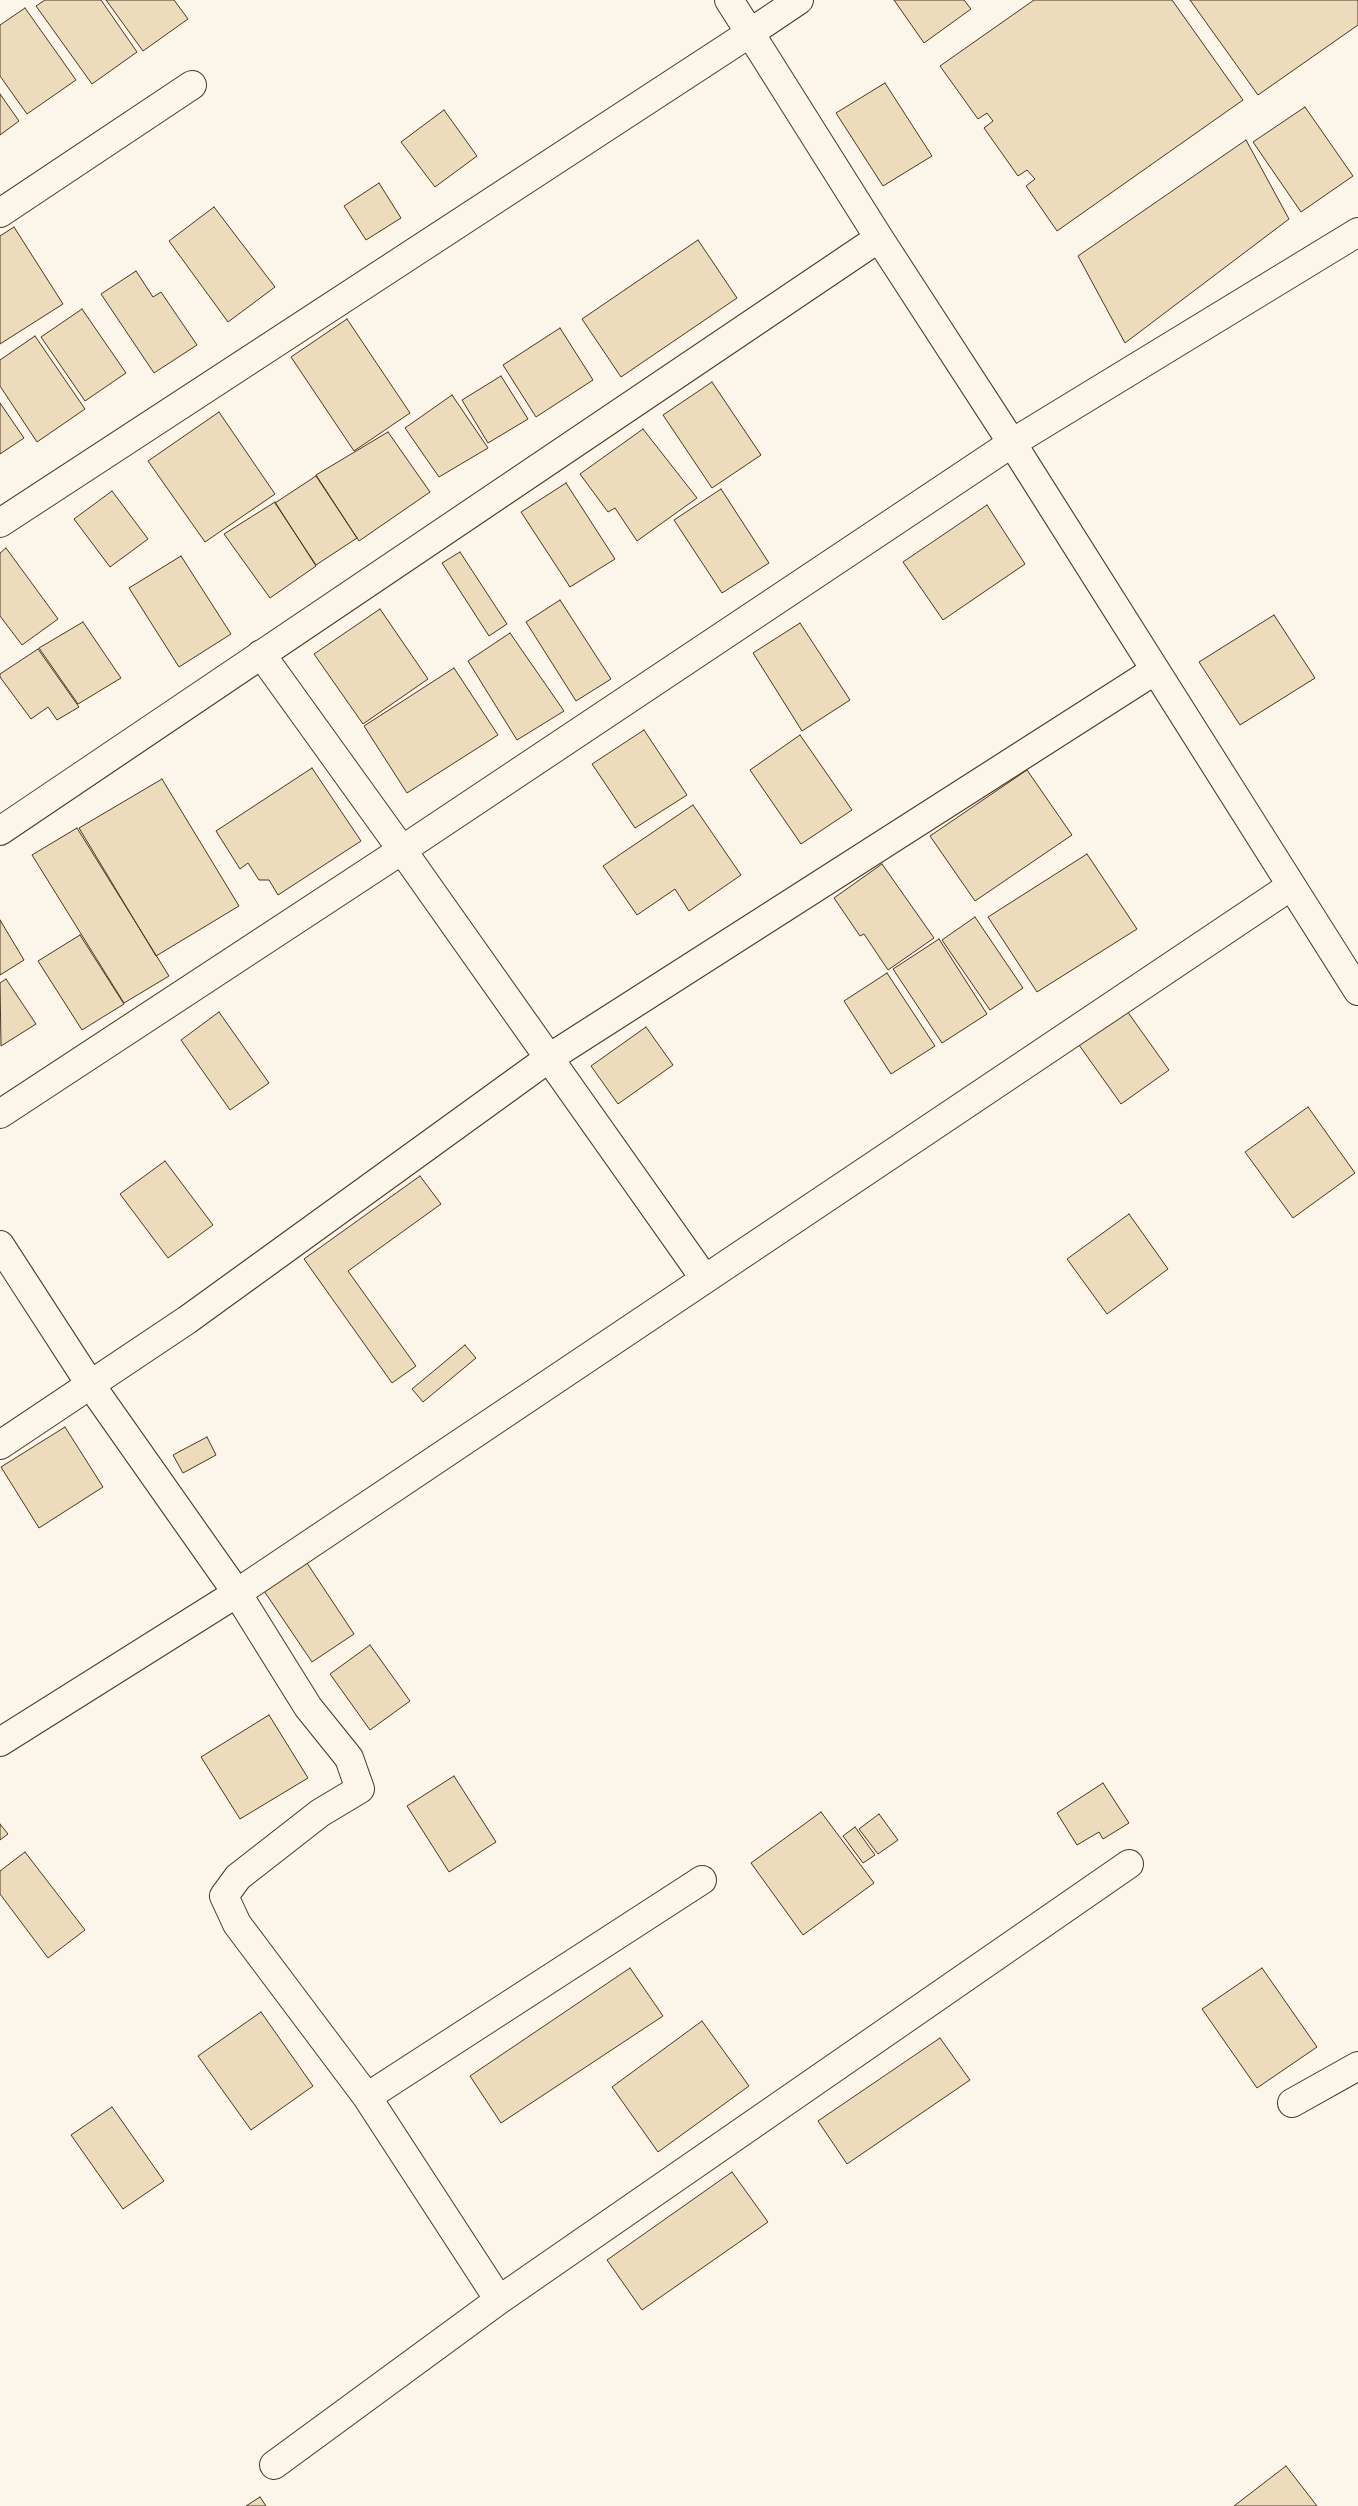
<!DOCTYPE html>
<html>
<head>
<meta charset="utf-8">
<style>
	body { margin:0 }
	canvas { display:block; background:#fbf6e9 }
</style>
</head>
<body>
<canvas width="1358" height="2506"></canvas>
<script>
const g = document.querySelector('canvas').getContext('2d');
g.lineJoin = 'round';
function paint(path, color) { g.fillStyle = color; g.fill(path, 'evenodd'); }
const poly = rows => new Path2D(rows.map(r => 'M' + r).join(''));
function trace(path, color, width, dash) { g.strokeStyle = color; g.lineWidth = width; g.lineCap = dash ? 'butt' : 'round'; g.setLineDash(dash || []); g.stroke(path); }
const building = poly([
	[45,0,101,0,137,52,92,84,36,6,45,0],
	[106,0,174,0,188,19,143,51,106,0],
	[894,0,964,0,971,9,924,43,894,0],
	[1034,0,1172,0,1243,100,1057,231,1026,186,1035,179,1027,170,1018,176,984,128,993,121,987,113,978,119,940,66,1034,0],
	[1190,0,1358,0,1358,25,1258,95,1190,0],
	[25,8,76,80,27,114,0,76,0,25,25,8],
	[885,83,932,156,883,186,836,113,885,83],
	[0,94,19,121,0,135,0,94],
	[1305,107,1353,176,1301,212,1253,142,1305,107],
	[444,110,477,156,435,187,401,142,444,110],
	[1246,140,1289,219,1125,343,1078,256,1246,140],
	[379,183,401,218,366,240,344,206,379,183],
	[214,207,275,287,228,322,169,241,214,207],
	[14,227,63,304,0,344,0,236,14,227],
	[698,240,737,298,621,377,582,319,698,240],
	[136,271,153,297,161,292,197,345,154,373,101,294,136,271],
	[82,309,126,373,85,401,41,337,82,309],
	[347,319,410,413,354,451,291,357,347,319],
	[560,328,593,380,536,417,503,365,560,328],
	[35,336,85,409,37,442,0,386,0,360,35,336],
	[501,376,528,419,488,443,462,400,501,376],
	[712,382,761,455,712,488,663,415,712,382],
	[452,395,488,448,439,477,405,428,452,395],
	[0,403,24,438,0,454,0,403],
	[219,412,275,494,205,542,148,461,219,412],
	[643,429,697,498,637,541,615,508,608,512,580,474,643,429],
	[388,432,430,492,359,541,316,475,388,432],
	[316,476,357,538,316,565,275,503,316,476],
	[566,483,615,559,570,587,521,512,566,483],
	[721,489,769,563,722,593,674,520,721,489],
	[112,491,148,539,110,567,74,519,112,491],
	[275,502,316,566,270,598,224,534,275,502],
	[987,505,1025,564,943,620,903,562,987,505],
	[6,548,58,619,22,645,0,616,0,553,6,548],
	[460,552,507,624,489,636,442,563,460,552],
	[181,556,231,634,179,667,129,588,181,556],
	[560,600,611,679,576,701,526,622,560,600],
	[380,609,428,679,363,724,314,654,380,609],
	[1274,615,1315,678,1240,725,1199,662,1274,615],
	[83,622,121,678,78,704,39,648,83,622],
	[800,623,850,700,802,731,753,653,800,623],
	[510,633,564,711,517,740,468,661,510,633],
	[38,649,79,707,57,720,48,707,31,719,0,677,0,674,38,649],
	[454,668,498,735,407,793,364,726,454,668],
	[644,730,687,795,635,828,592,764,644,730],
	[800,735,852,810,801,844,750,770,800,735],
	[312,768,361,841,278,895,269,880,259,880,248,863,240,869,216,831,312,768],
	[1027,770,1072,835,975,901,930,836,1027,770],
	[162,779,239,906,156,956,79,828,162,779],
	[693,805,741,875,689,911,675,889,637,915,603,866,693,805],
	[77,828,169,976,124,1003,32,855,77,828],
	[1087,854,1137,929,1037,992,988,917,1087,854],
	[882,864,934,938,888,970,864,934,860,936,834,898,882,864],
	[975,917,1023,988,990,1010,942,940,975,917],
	[0,920,24,960,0,975,0,920],
	[80,935,124,1004,82,1030,38,961,80,935],
	[939,939,987,1014,942,1043,893,969,939,939],
	[887,973,935,1046,891,1074,844,1001,887,973],
	[6,979,36,1024,1,1046,0,983,6,979],
	[1122,1004,1169,1070,1121,1104,1074,1038,1122,1004],
	[219,1012,269,1083,230,1110,181,1040,219,1012],
	[646,1027,673,1065,618,1104,591,1066,646,1027],
	[1308,1107,1355,1173,1293,1218,1245,1152,1308,1107],
	[165,1161,213,1225,168,1258,120,1194,165,1161],
	[420,1176,441,1204,348,1271,416,1366,392,1383,304,1259,420,1176],
	[1129,1214,1168,1269,1107,1314,1067,1259,1129,1214],
	[465,1345,476,1358,423,1402,412,1389,465,1345],
	[65,1427,103,1487,39,1528,1,1467,65,1427],
	[207,1437,216,1455,183,1473,173,1455,207,1437],
	[303,1557,354,1634,312,1662,260,1585,303,1557],
	[370,1645,410,1701,370,1730,330,1674,370,1645],
	[269,1715,308,1778,240,1819,201,1757,269,1715],
	[454,1776,496,1842,449,1872,407,1806,454,1776],
	[1103,1783,1129,1823,1103,1839,1099,1832,1077,1845,1057,1813,1103,1783],
	[821,1812,874,1883,803,1935,751,1863,821,1812],
	[879,1814,898,1840,878,1854,859,1829,879,1814],
	[0,1824,8,1834,0,1840,0,1824],
	[855,1827,875,1855,863,1863,843,1836,855,1827],
	[25,1852,85,1930,48,1958,0,1894,0,1871,25,1852],
	[630,1968,663,2016,501,2123,470,2076,630,1968],
	[1262,1968,1317,2047,1257,2088,1202,2009,1262,1968],
	[261,2012,313,2086,251,2130,198,2056,261,2012],
	[702,2021,749,2086,658,2152,612,2087,702,2021],
	[940,2038,970,2080,847,2164,818,2121,940,2038],
	[112,2107,164,2181,123,2209,71,2135,112,2107],
	[732,2172,768,2222,642,2310,607,2260,732,2172],
	[1286,2466,1317,2506,1234,2506,1286,2466],
	[260,2497,266,2506,246,2506,260,2497]
]);
paint(building, '#ecdcbc');
trace(building, '#4a3520', 1);
const minor = poly([
	[799,0,750,33,879,238,1012,443,1358,991],
	[0,213,192,85],
	[0,523,750,33,729,0],
	[261,654,402,850,705,1279],
	[0,831,879,238],
	[0,1114,402,850,1012,443,1358,232],
	[0,1245,90,1384,237,1593,308,1707,349,1758,360,1789,320,1813,238,1877,224,1896,237,1924,367,2097,499,2300,274,2465],
	[0,1445,187,1320,549,1058,1154,671],
	[0,1742,237,1593,1291,886],
	[367,2097,702,1880],
	[1292,2103,1358,2066],
	[499,2300,1129,1864]
]);
trace(minor, '#4a3520', 30);
trace(minor, '#fbf6e9', 28);
</script>
</body>
</html>
